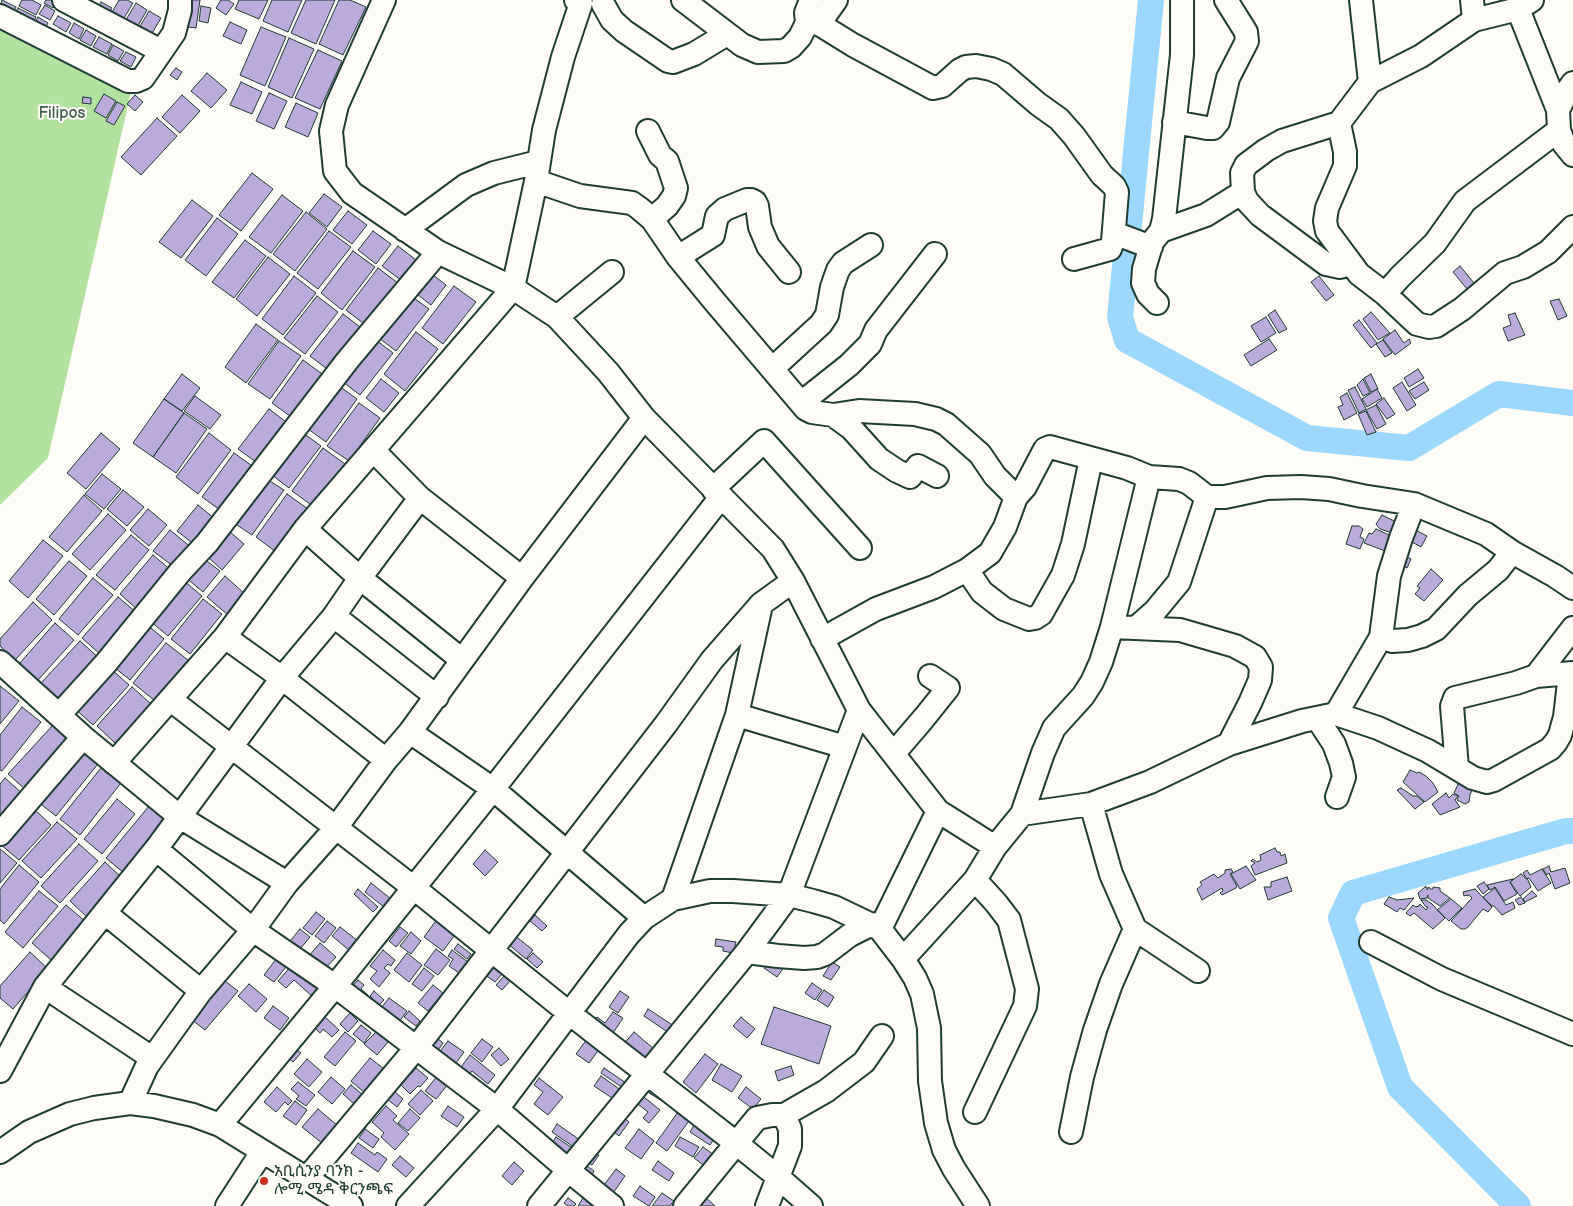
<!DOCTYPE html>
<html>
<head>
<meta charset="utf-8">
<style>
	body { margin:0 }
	canvas { display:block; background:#fdfcf7 }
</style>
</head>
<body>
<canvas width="1573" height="1206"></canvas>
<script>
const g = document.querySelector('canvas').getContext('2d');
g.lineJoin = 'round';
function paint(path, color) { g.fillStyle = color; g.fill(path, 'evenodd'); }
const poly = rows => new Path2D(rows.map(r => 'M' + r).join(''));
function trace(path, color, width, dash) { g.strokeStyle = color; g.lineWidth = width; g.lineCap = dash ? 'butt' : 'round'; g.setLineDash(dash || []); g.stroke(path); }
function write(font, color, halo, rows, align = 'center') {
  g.font = font + ' "Balsamiq Sans","Noto Sans Ethiopic",sans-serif'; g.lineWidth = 4; g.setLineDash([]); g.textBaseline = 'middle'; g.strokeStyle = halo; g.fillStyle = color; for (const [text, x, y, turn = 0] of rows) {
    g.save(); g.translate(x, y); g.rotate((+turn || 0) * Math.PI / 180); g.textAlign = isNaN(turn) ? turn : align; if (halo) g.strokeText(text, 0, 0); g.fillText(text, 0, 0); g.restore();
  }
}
paint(poly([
	[0,9,133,83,48,458,0,505]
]), '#b3e1a0');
trace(poly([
	[1151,0,1120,317,1127,340,1307,438,1409,448,1499,394,1573,403],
	[1518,1206,1400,1087,1341,918,1353,893,1566,831,1573,831]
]), '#9cd7fd', 26);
const building = poly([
	[2,0,16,7,13,13,0,6,2,0],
	[22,0,32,0,41,5,36,15,19,6,22,0],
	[46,0,52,0,56,3,53,8,44,3,46,0],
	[119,0,127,0,133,3,117,30,106,23,119,0],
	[179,0,200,0,196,28,175,25,179,0],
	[221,0,228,0,234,4,226,15,216,8,221,0],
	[239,0,268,0,259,19,235,9,239,0],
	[272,0,302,0,288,32,263,21,272,0],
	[306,0,335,0,316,44,291,33,306,0],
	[339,0,350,0,366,7,343,55,319,44,339,0],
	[101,2,112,8,106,19,95,13,101,2],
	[136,3,147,10,132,36,120,30,136,3],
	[45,5,55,11,50,20,39,14,45,5],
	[201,6,211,8,208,23,199,21,201,6],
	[18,8,36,17,33,22,15,13,18,8],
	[149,11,161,18,145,45,133,38,149,11],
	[58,16,71,23,66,32,53,24,58,16],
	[38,17,48,23,45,29,35,23,38,17],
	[230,22,247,30,241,44,223,36,230,22],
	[74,23,84,29,79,39,69,33,74,23],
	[261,27,286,37,265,86,240,75,261,27],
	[86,30,96,36,91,46,80,40,86,30],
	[99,37,112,44,107,54,93,47,99,37],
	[289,38,314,49,292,98,268,87,289,38],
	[113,45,124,51,118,61,108,55,113,45],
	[318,50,342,61,320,109,295,98,318,50],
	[126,52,136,57,131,67,120,61,126,52],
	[176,68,182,72,177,80,170,75,176,68],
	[207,73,227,90,211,108,191,91,207,73],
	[241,82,262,92,252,114,230,105,241,82],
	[269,93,287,101,274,129,256,121,269,93],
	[104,94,116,101,106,118,94,111,104,94],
	[135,95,143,102,135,111,127,104,135,95],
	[182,95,200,111,180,133,162,117,182,95],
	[83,97,91,98,91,104,82,103,83,97],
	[117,102,125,106,114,125,106,121,117,102],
	[296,103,318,113,308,137,285,127,296,103],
	[157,118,177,136,141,175,121,157,157,118],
	[252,173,273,189,241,231,219,215,252,173],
	[324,194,342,207,327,227,309,213,324,194],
	[282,195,303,211,271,253,249,237,282,195],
	[192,200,213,216,181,258,159,242,192,200],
	[348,211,367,225,352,244,333,230,348,211],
	[306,212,327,229,295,271,273,254,306,212],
	[217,218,238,234,206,276,185,260,217,218],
	[329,231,351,247,318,289,297,273,329,231],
	[373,231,391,244,376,264,358,250,373,231],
	[245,240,266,256,234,298,212,282,245,240],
	[398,246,416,260,401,280,382,266,398,246],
	[353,251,375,267,342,310,321,293,353,251],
	[268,257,290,274,257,316,236,299,268,257],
	[1460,266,1474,283,1467,289,1453,272,1460,266],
	[378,268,399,284,367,326,346,310,378,268],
	[428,271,446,285,431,305,413,291,428,271],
	[294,276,316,293,283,335,262,319,294,276],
	[1319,276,1334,295,1326,301,1311,282,1319,276],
	[454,286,476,302,443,344,422,328,454,286],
	[407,293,429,309,396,351,375,335,407,293],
	[317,296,338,312,305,354,284,338,317,296],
	[1559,299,1567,316,1558,320,1550,301,1559,299],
	[1275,310,1287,329,1279,333,1268,315,1275,310],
	[1371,312,1390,333,1378,340,1363,319,1371,312],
	[1515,313,1525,335,1508,341,1503,328,1511,325,1508,315,1515,313],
	[343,314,364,330,331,372,310,356,343,314],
	[1266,317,1276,333,1261,342,1251,326,1266,317],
	[1359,320,1377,343,1371,348,1353,325,1359,320],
	[256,324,278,340,246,383,225,367,256,324],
	[1395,330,1404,343,1409,339,1411,343,1395,355,1383,339,1395,330],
	[416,332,438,349,405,391,384,374,416,332],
	[372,337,393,353,360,395,339,379,372,337],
	[1269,339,1277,350,1251,366,1244,355,1269,339],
	[1383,340,1392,353,1385,357,1376,344,1383,340],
	[279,341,301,356,270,399,248,384,279,341],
	[303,360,325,376,294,419,272,403,303,360],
	[1418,369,1424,378,1409,387,1404,378,1418,369],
	[182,374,200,388,182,411,164,399,182,374],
	[1371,374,1378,389,1371,392,1364,378,1371,374],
	[381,379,399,393,384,412,366,398,381,379],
	[1363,379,1370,393,1363,396,1357,385,1363,379],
	[1402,382,1416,405,1407,411,1393,388,1402,382],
	[1424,382,1429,390,1415,399,1409,391,1424,382],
	[335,383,357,399,326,442,304,426,335,383],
	[1355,387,1366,409,1359,413,1348,390,1355,387],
	[1377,389,1382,398,1367,407,1362,399,1377,389],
	[1347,393,1357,413,1344,420,1338,407,1343,405,1340,397,1347,393],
	[195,396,221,415,210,429,184,411,195,396],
	[1384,398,1395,414,1387,419,1376,404,1384,398],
	[164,399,184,413,153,457,133,443,164,399],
	[359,403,380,418,349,461,327,446,359,403],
	[1376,405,1386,424,1377,429,1366,410,1376,405],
	[269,409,290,425,260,465,238,449,269,409],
	[1366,411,1376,432,1367,435,1358,414,1366,411],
	[184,413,207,429,176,473,153,457,184,413],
	[299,430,321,446,289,488,268,472,299,430],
	[101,433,120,449,86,489,67,473,101,433],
	[209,433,231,450,198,494,176,477,209,433],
	[323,448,345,464,314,507,292,491,323,448],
	[234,453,255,468,223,512,202,497,234,453],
	[102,474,121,489,104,509,85,494,102,474],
	[262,476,284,490,252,535,231,521,262,476],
	[123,490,144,507,127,526,107,509,123,490],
	[287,494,308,509,276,552,256,537,287,494],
	[84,495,102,511,67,552,49,537,84,495],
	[198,505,215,519,195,545,177,531,198,505],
	[148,509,167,525,149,546,130,530,148,509],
	[108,514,126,530,90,570,72,554,108,514],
	[1382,515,1398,523,1392,533,1380,529,1376,524,1382,515],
	[1352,526,1359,526,1363,529,1360,537,1364,539,1360,549,1346,544,1352,526],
	[1408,526,1427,536,1421,547,1403,537,1408,526],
	[1376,529,1389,535,1388,538,1391,540,1385,551,1364,543,1369,533,1372,534,1376,529],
	[170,530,193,549,177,569,153,551,170,530],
	[230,532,244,544,222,570,209,558,230,532],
	[131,535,149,550,115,590,96,575,131,535],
	[43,540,63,556,28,598,9,581,43,540],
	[1399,553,1411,559,1407,568,1395,562,1399,553],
	[153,555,172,571,138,610,120,594,153,555],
	[200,556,220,571,203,592,184,576,200,556],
	[69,561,87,576,54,615,36,599,69,561],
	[1431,569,1443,580,1424,601,1415,594,1420,588,1417,586,1431,569],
	[225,576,246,595,228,615,207,597,225,576],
	[93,578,113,595,78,635,59,619,93,578],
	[183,580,202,596,168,636,149,620,183,580],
	[118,597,137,613,101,655,82,638,118,597],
	[203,599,222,614,190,654,171,639,203,599],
	[33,602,52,620,15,660,0,646,0,639,33,602],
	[55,623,74,640,38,680,19,664,55,623],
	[145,623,164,639,130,680,110,664,145,623],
	[80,641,100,659,60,700,41,683,80,641],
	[166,643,188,660,154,700,133,683,166,643],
	[110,668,129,685,93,725,74,708,110,668],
	[0,686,19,701,0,724,0,686],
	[132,687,151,704,115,743,97,726,132,687],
	[22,707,41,722,2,771,0,770,0,735,22,707],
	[53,725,71,742,27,791,8,774,53,725],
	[80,750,98,764,56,816,38,802,80,750],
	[101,768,121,783,80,835,60,819,101,768],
	[1410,770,1417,773,1419,772,1426,776,1433,783,1438,792,1425,802,1403,782,1410,770],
	[5,778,25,796,0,823,0,784,5,778],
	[1476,781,1470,795,1469,802,1465,804,1457,800,1459,796,1454,793,1459,782,1476,781],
	[1401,788,1413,796,1417,796,1424,802,1415,809,1397,790,1401,788],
	[1446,793,1449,798,1453,794,1458,796,1455,800,1460,807,1440,815,1432,804,1446,793],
	[117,799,135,814,102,854,84,839,117,799],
	[149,806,168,823,125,874,106,858,149,806],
	[33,808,51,825,19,860,0,844,33,808],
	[57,822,77,839,41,878,22,861,57,822],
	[79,844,98,861,60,903,41,886,79,844],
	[1275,848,1277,852,1280,852,1281,856,1285,854,1287,863,1255,875,1251,866,1255,863,1251,861,1253,859,1257,862,1261,860,1260,855,1275,848],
	[0,849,17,863,0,883,0,849],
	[485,850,498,862,485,876,473,864,485,850],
	[105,862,122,878,87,917,70,901,105,862],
	[19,865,39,882,4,924,0,920,0,889,19,865],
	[1246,866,1256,880,1240,889,1231,874,1246,866],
	[1549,866,1551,872,1565,868,1570,883,1555,889,1549,873,1547,875,1543,869,1549,866],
	[1231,869,1233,872,1230,874,1237,886,1236,888,1222,895,1220,893,1223,891,1222,888,1202,900,1197,889,1202,885,1200,882,1214,874,1218,878,1225,873,1225,870,1231,869],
	[1542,869,1551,883,1538,891,1529,878,1527,879,1523,873,1527,870,1530,875,1542,869],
	[1521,874,1528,880,1531,887,1520,896,1510,882,1521,874],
	[1287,877,1292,891,1268,900,1264,887,1271,887,1271,882,1287,877],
	[1513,879,1510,882,1517,894,1504,901,1495,887,1490,890,1487,885,1513,879],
	[1484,882,1489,889,1483,894,1477,886,1484,882],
	[371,883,391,899,384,907,365,892,371,883],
	[1425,887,1427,887,1427,890,1429,887,1430,889,1433,889,1433,887,1440,888,1440,891,1450,898,1440,906,1428,898,1428,895,1427,898,1420,899,1418,893,1425,887],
	[1495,888,1506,905,1513,902,1515,908,1502,915,1494,906,1492,906,1483,897,1495,888],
	[358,889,378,907,373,912,354,894,358,889],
	[1475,889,1492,907,1488,912,1483,909,1468,927,1465,929,1461,929,1451,921,1472,898,1469,895,1464,896,1463,892,1475,889],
	[39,891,58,906,23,948,5,932,39,891],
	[1532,891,1537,896,1525,902,1523,899,1532,891],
	[1389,897,1397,900,1414,898,1404,910,1400,908,1397,912,1384,904,1389,897],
	[1521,897,1525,903,1519,905,1515,900,1521,897],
	[1451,899,1462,908,1449,921,1437,910,1451,899],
	[1421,900,1426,900,1432,904,1445,918,1433,929,1414,913,1410,916,1406,913,1413,905,1416,907,1419,906,1420,904,1426,910,1428,907,1426,907,1421,900],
	[66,905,86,922,51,960,32,943,66,905],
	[316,912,325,919,312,935,303,928,316,912],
	[535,915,547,926,542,931,530,921,535,915],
	[438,918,457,932,443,951,424,937,438,918],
	[327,921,336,928,324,943,315,936,327,921],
	[340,927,358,941,350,951,332,936,340,927],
	[400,927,408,933,396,947,389,941,400,927],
	[300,929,310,937,296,954,286,946,300,929],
	[411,932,421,941,411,954,400,946,411,932],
	[514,935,533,950,526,959,507,943,514,935],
	[716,939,736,942,733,953,723,951,723,947,715,946,716,939],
	[320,943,336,957,323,971,308,957,320,943],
	[458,944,471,954,467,959,454,949,458,944],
	[436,949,450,960,438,975,424,965,436,949],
	[383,950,395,960,391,966,388,964,384,968,390,973,379,987,370,979,377,971,370,966,383,950],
	[452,950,468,962,459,973,449,966,453,959,448,956,452,950],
	[30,952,48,969,13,1009,0,998,0,986,30,952],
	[407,953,422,965,409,982,394,970,407,953],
	[533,953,543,962,537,968,527,959,533,953],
	[280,954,290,962,274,982,264,975,280,954],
	[771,957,785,966,777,977,764,968,771,957],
	[832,962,840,967,831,980,823,976,832,962],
	[293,964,321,988,313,997,294,980,286,988,278,981,293,964],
	[491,966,502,974,495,982,484,974,491,966],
	[424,968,434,976,422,991,412,984,424,968],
	[505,975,511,980,502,990,496,985,505,975],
	[358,980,364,985,361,989,368,995,362,1002,348,991,358,980],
	[225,981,238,991,205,1030,192,1020,225,981],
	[812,983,822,990,815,1000,805,993,812,983],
	[249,984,267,999,256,1012,238,996,249,984],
	[433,985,443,993,428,1011,418,1003,433,985],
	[824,990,834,997,828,1007,817,1000,824,990],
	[374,991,384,1000,379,1005,370,996,374,991],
	[620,991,629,997,618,1013,609,1007,620,991],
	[389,998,407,1011,396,1026,378,1012,389,998],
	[273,1006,289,1018,280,1030,264,1018,273,1006],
	[774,1007,831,1026,819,1064,761,1044,774,1007],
	[648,1009,674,1026,669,1033,644,1016,648,1009],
	[409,1011,420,1021,416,1026,404,1017,409,1011],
	[613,1012,623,1018,611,1036,593,1023,597,1017,605,1023,613,1012],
	[350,1013,358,1021,348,1032,340,1024,350,1013],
	[323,1015,339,1030,332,1037,323,1029,320,1033,313,1026,323,1015],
	[741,1017,755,1029,747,1038,733,1026,741,1017],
	[361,1025,371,1033,364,1043,353,1034,361,1025],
	[377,1031,389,1041,377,1055,364,1044,377,1031],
	[345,1032,356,1041,335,1066,324,1057,345,1032],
	[634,1032,654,1049,645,1066,622,1046,634,1032],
	[590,1035,603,1044,589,1063,576,1054,590,1035],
	[437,1038,443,1043,434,1056,428,1051,437,1038],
	[482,1039,493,1047,482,1062,471,1053,482,1039],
	[448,1041,464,1052,454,1066,438,1054,448,1041],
	[294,1048,301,1053,293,1062,287,1057,294,1048],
	[499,1048,509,1059,501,1066,491,1055,499,1048],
	[705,1054,718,1064,696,1093,683,1082,705,1054],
	[470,1055,495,1075,488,1084,472,1071,466,1078,458,1071,470,1055],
	[370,1058,384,1069,365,1093,351,1081,370,1058],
	[307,1059,322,1072,309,1087,294,1074,307,1059],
	[721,1064,742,1076,732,1092,712,1080,721,1064],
	[791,1066,794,1075,778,1081,775,1071,791,1066],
	[416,1068,428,1078,420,1087,418,1086,410,1094,399,1083,410,1071,412,1073,416,1068],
	[604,1068,626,1083,623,1088,601,1073,604,1068],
	[439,1074,449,1083,436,1099,425,1091,439,1074],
	[601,1076,622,1091,615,1100,594,1086,601,1076],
	[331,1077,345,1089,332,1104,318,1092,331,1077],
	[539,1078,563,1097,548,1115,534,1104,543,1092,534,1085,539,1078],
	[298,1082,315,1095,306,1106,296,1099,299,1096,291,1089,298,1082],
	[351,1085,363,1095,354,1104,343,1094,351,1085],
	[654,1085,672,1096,667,1104,649,1093,654,1085],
	[277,1087,292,1101,288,1105,285,1102,276,1112,264,1102,277,1087],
	[746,1087,761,1099,753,1109,738,1098,746,1087],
	[421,1090,433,1101,420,1115,408,1104,421,1090],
	[394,1091,403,1099,397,1107,387,1099,394,1091],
	[640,1094,660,1110,649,1123,643,1118,648,1112,634,1101,640,1094],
	[295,1101,307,1110,296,1125,283,1116,295,1101],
	[683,1105,694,1114,667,1151,656,1143,683,1105],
	[386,1106,397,1116,393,1120,409,1134,395,1150,381,1137,384,1133,372,1122,386,1106],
	[448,1106,464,1117,457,1127,441,1116,448,1106],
	[318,1109,338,1126,323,1144,302,1127,318,1109],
	[410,1109,420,1118,408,1131,398,1123,410,1109],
	[620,1114,629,1122,619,1136,609,1128,620,1114],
	[696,1122,716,1136,710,1145,690,1132,696,1122],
	[557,1124,580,1140,575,1148,552,1132,557,1124],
	[365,1129,379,1139,373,1148,359,1138,365,1129],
	[639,1129,654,1141,641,1159,625,1148,639,1129],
	[556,1137,575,1150,567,1161,549,1148,556,1137],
	[680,1137,699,1147,693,1157,675,1146,680,1137],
	[358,1143,375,1155,377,1152,387,1159,378,1172,351,1153,358,1143],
	[703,1147,714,1155,706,1167,694,1158,703,1147],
	[588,1148,599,1155,592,1165,581,1158,588,1148],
	[400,1156,414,1168,406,1177,392,1165,400,1156],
	[658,1161,674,1173,669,1181,652,1170,658,1161],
	[514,1162,524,1171,512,1185,502,1176,514,1162],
	[583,1163,594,1171,590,1178,578,1170,583,1163],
	[616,1169,625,1176,611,1196,601,1189,616,1169],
	[640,1186,655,1197,649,1206,633,1196,640,1186],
	[662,1193,674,1201,670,1206,652,1206,662,1193],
	[591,1196,602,1206,578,1206,583,1198,587,1201,591,1196],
	[705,1197,715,1206,697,1206,705,1197],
	[568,1198,576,1204,574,1206,568,1206,564,1203,568,1198]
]);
paint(building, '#bbabdb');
trace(building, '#1f3d34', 1);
const minor = poly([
	[64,0,161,51],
	[384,0,337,105,331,131,335,171,352,193,438,252,513,288,557,317,608,372,644,418,773,549,793,581,859,710,938,811,995,847],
	[683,0,742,45,758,52,784,51,791,47,800,37,807,23,812,23,819,24,853,45,933,88,942,86,960,70,966,67,976,66,991,69,1003,74,1038,104,1059,119,1074,136,1102,175,1114,186,1117,192,1113,241,1110,249,1074,259],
	[1361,0,1370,82],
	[1472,0,1474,20],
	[1532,0,1518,9,1474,20,1421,56,1370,82,1339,123,1345,152,1345,166,1327,208,1325,221,1327,231,1359,274,1385,294,1417,324,1429,327,1436,326,1462,309,1505,273,1523,267,1548,252,1573,227],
	[603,4,612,20,624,31,668,61,673,62,694,54,727,34],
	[1518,9,1558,110],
	[0,16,128,81,136,81,143,78,174,33,180,10,180,0],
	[807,23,806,13,811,0],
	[819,24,836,0],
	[1573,83,1568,90,1558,110,1559,130,1564,144,1573,155],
	[1174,122,1207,128,1213,128,1218,122,1228,78,1247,41,1246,32,1226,0],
	[1339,123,1282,141,1266,150,1246,165,1242,173,1243,192,1247,201,1260,215,1326,264,1340,267,1351,264],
	[648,131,660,155,667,161,676,188,674,196,667,206,652,219],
	[536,181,580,196,632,203,639,208,652,219,678,257,715,302,806,409,812,412,833,415,859,411,915,414,936,419,946,424,980,454,995,476,1016,497],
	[405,230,466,185,494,173,538,162],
	[1161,231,1206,215,1243,192],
	[1114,233,1151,247],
	[678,257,713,235,717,216,725,209,747,200,751,200,755,202,757,206,760,227,768,246,789,272],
	[1385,294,1400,277,1435,243,1465,201,1559,130],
	[1157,303,1148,294,1143,283,1144,269,1152,242,1161,231,1164,219,1182,55,1182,0],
	[557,317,612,272],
	[772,369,821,324,827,315,832,287,838,270,843,263,871,245],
	[801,403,849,365,870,344,876,330,935,254],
	[833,415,851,428,879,459,897,471,910,477,918,466,937,476],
	[373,450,420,498,522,578],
	[713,489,764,441,860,548],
	[305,529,360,578,462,660],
	[967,570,982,592,1004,609,1029,619,1035,618,1041,614,1063,575,1073,544,1091,459],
	[334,616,437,697],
	[1112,627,1180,630,1235,646,1255,657,1261,667,1260,680,1250,703,1229,744],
	[1137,627,1155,611,1179,582,1207,497],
	[225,637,282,678,386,760],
	[1381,637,1392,641,1408,640,1422,636,1436,629,1468,595,1498,570,1512,552],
	[822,639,876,609,934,587,967,570,990,553,1005,527,1016,497,1025,487,1045,449,1050,447,1127,468,1149,477,1179,479,1189,483,1207,497,1225,497,1267,488,1301,487,1329,489,1362,496,1414,504,1486,534,1512,552,1555,576,1573,588],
	[0,662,83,737,180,817,287,883],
	[1536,676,1573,628],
	[171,700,414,888,569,1013,736,1143,778,1177,811,1206],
	[1336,714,1381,637,1389,576,1401,538,1414,504],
	[59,715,106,663,180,572,207,543,347,361,438,252],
	[737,715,845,747],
	[1317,718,1334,744,1341,763,1344,777,1337,797],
	[410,732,493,789,644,918],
	[894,753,924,718,948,688,930,676],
	[114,763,225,637,305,529,513,288,536,181,544,130,563,57,581,3,576,0],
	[1457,768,1452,706,1455,698,1516,683,1536,676,1573,673],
	[1091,804,1111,874,1135,929,1198,971],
	[1022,814,1091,804,1150,782,1229,744,1302,721,1336,714,1378,728,1428,751,1473,778,1487,782,1494,780,1550,749,1556,742,1560,735,1565,717,1570,674],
	[0,834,83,737],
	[156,849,253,930,335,986,497,1109,568,1170,612,1206],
	[673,899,737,715,761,605],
	[105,913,201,991],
	[880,929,938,811],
	[1371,942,1442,979,1573,1034],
	[747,952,778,956,804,958,817,957,825,954,850,935,872,924],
	[903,959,975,880,995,847,1022,814,1043,753,1054,728,1083,696,1092,682,1101,662,1112,627,1149,477],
	[45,987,152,1058],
	[0,1071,45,987,156,849,282,678,334,616,360,578,420,498],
	[130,1103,147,1066,180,1020,201,991,253,930,287,883,335,829,386,760,410,732,522,578,644,418],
	[975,1112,1025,1006,1027,989,1009,920,996,903,975,880],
	[220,1125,335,986,493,789,721,497],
	[1071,1132,1082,1077,1095,1030,1111,984,1135,929],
	[0,1152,29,1132,70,1114,94,1108,130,1103,154,1106,193,1115,220,1125,351,1206],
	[307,1178,416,1048,666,724,712,660,761,604,793,581],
	[227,1206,262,1152],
	[408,1206,497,1109,629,934,644,918,673,899,710,891,733,891,789,895,813,901,834,907,880,929,903,959,915,978,922,994,929,1028,930,1081,936,1123,944,1150,954,1169,978,1206],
	[539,1206,747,952,789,895,859,710],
	[685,1206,757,1118,772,1115,784,1115,826,1091,864,1062,882,1036],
	[767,1206,790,1146,790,1129,784,1115]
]);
trace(minor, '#1f3d34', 26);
trace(minor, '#fdfcf7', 22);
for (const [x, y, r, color] of [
	[264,1181,5,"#c8321e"]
]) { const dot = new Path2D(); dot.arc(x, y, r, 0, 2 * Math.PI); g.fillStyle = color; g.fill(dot); trace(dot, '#fdfcf7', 2); }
write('16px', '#3d5e4a', '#fdfcf7', [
	["Filipos",62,114]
]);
write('16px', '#1f3d34', '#fdfcf7', [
	["አቢሲንያ ባንክ -",274,1172],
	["ሎሚ ሜዳ ቅርንጫፍ",274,1190]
], 'left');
</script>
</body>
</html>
